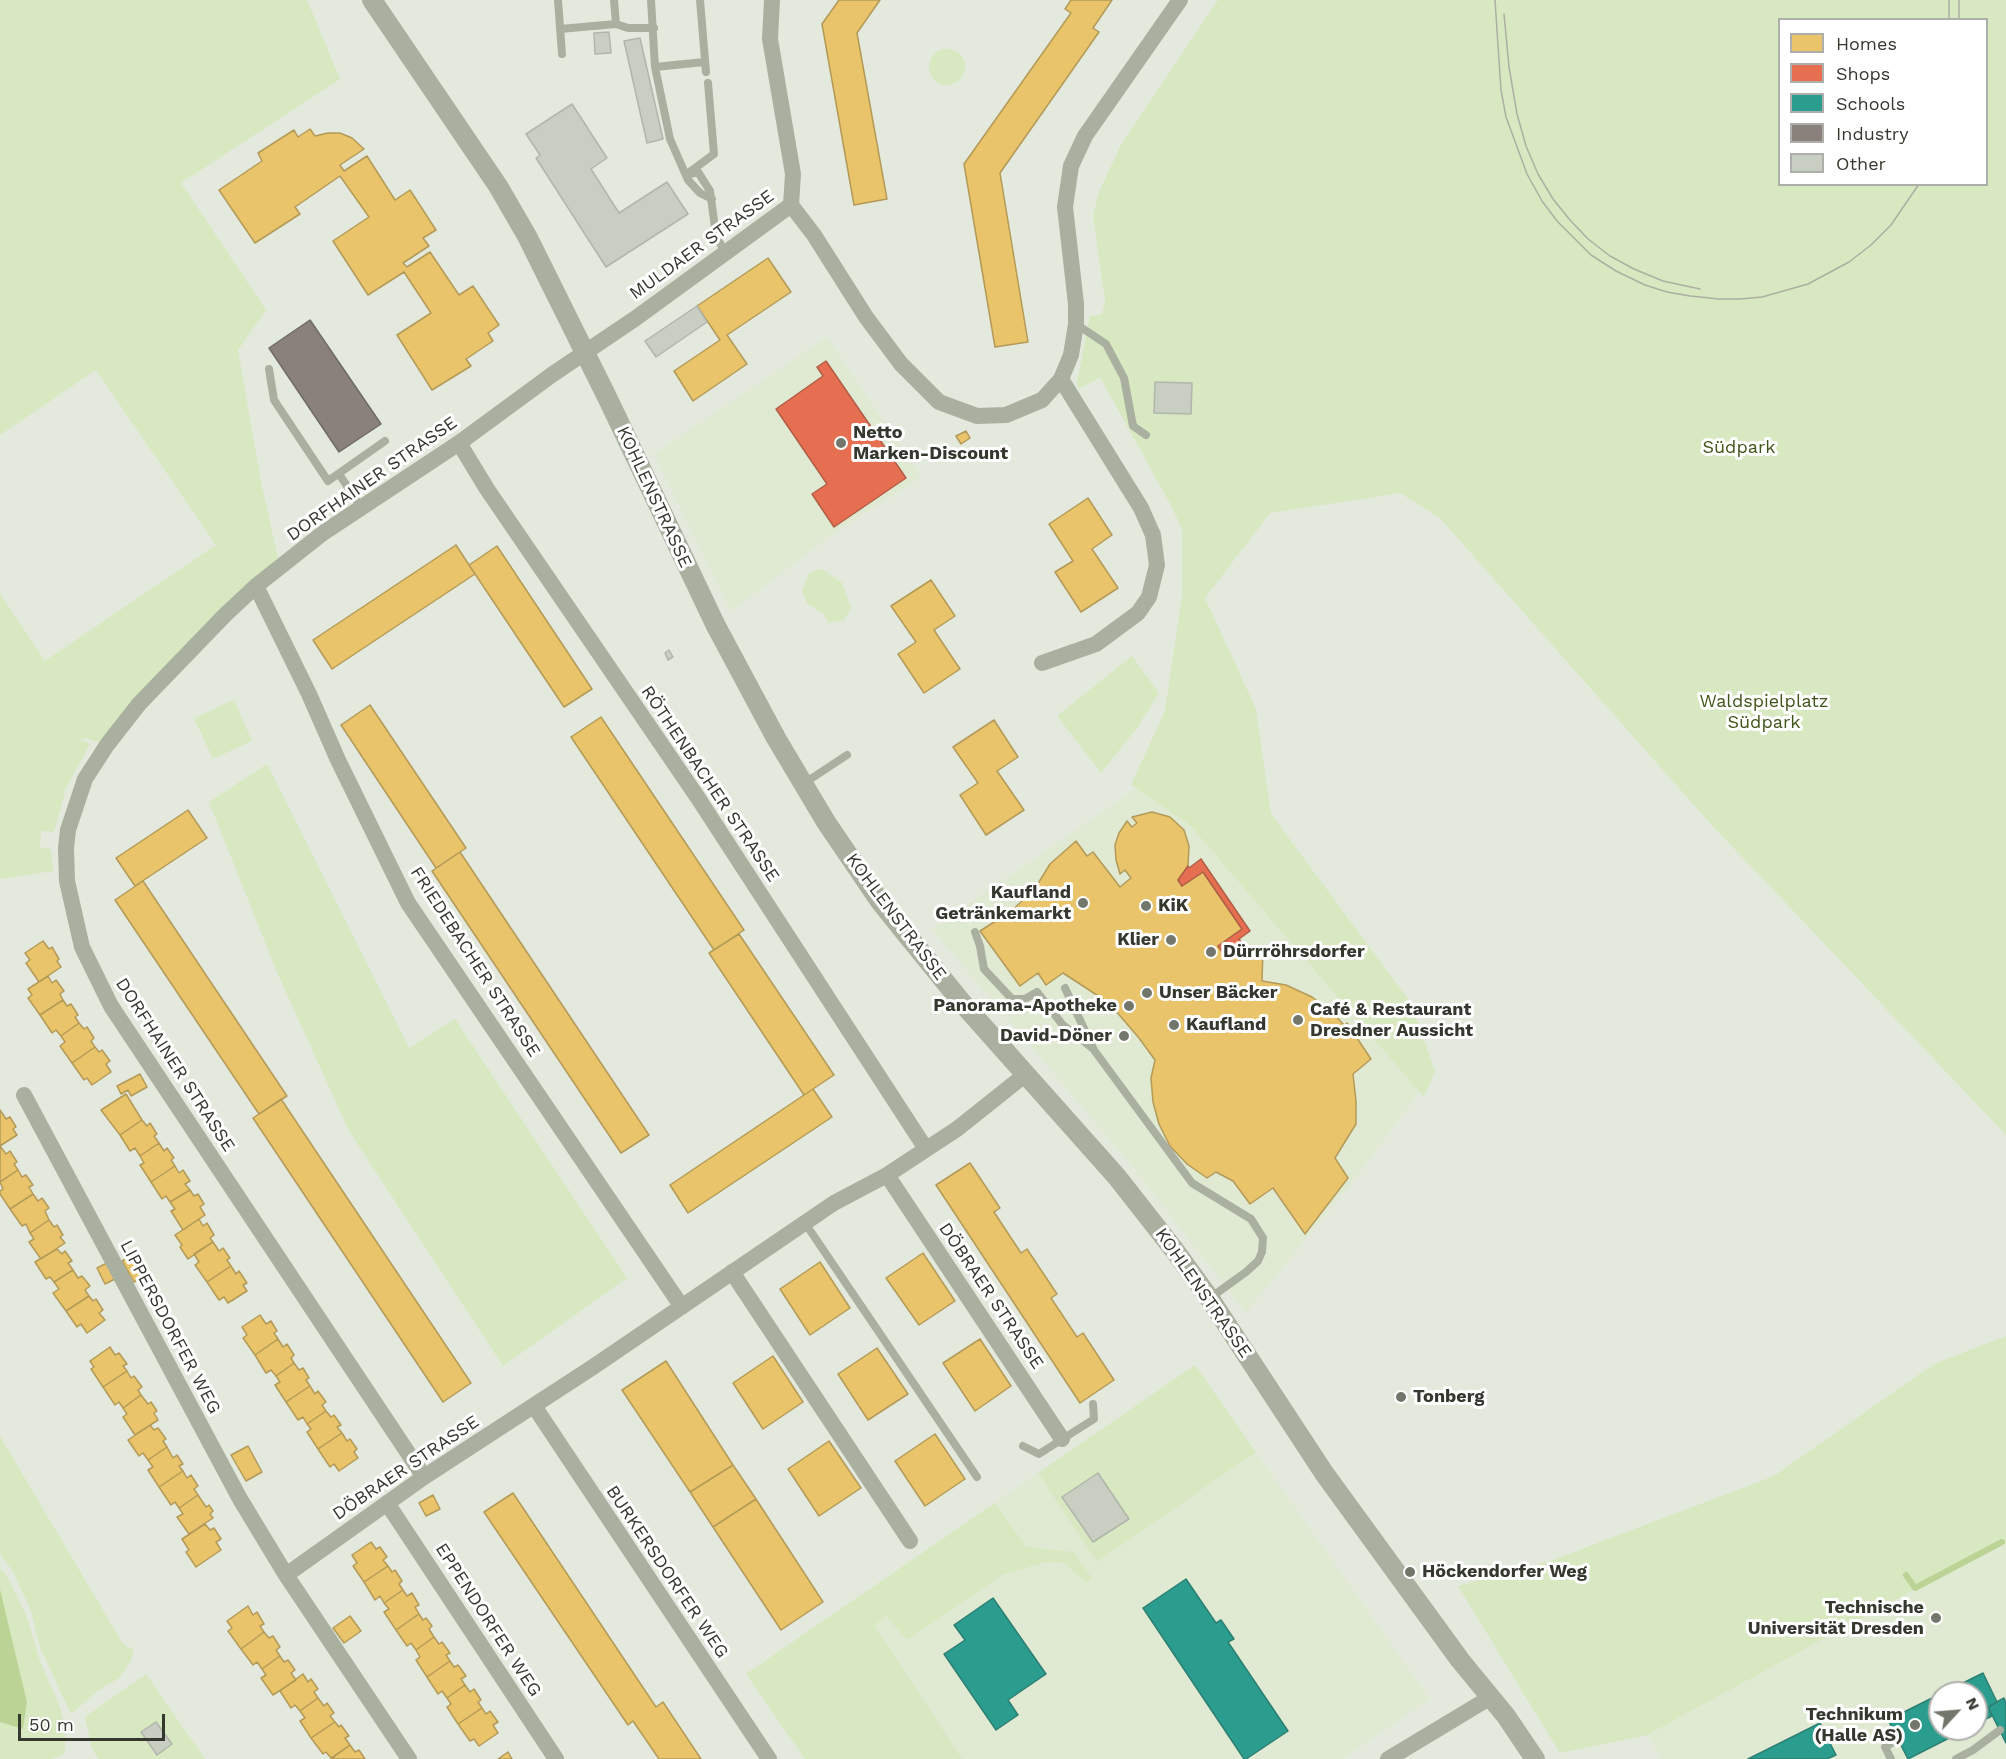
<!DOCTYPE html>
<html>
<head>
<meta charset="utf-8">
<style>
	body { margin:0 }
	#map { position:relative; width:2006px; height:1759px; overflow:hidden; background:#e4e9dd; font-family:"Work Sans",sans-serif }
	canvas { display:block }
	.legend { position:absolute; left:1778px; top:18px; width:210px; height:168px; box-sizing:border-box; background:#fff; border:2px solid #aeafab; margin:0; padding:8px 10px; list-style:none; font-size:18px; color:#34382e }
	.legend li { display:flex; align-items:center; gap:12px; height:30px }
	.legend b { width:30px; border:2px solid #aeafab }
	.north { position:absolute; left:1928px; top:1681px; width:60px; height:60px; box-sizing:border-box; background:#fff; border:2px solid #aeafab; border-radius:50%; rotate:64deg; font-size:16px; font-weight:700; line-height:24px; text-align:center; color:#34382e }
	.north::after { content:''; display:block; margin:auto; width:21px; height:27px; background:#72766b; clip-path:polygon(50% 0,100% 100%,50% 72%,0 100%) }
	.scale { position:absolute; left:18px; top:1714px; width:147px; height:27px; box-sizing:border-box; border:3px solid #34382e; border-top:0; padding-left:8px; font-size:18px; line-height:21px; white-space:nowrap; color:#34382e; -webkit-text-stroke:4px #fff; paint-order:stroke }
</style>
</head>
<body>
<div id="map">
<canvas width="2006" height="1759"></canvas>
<ul class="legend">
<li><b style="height:16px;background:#e9c46a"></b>Homes</li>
<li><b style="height:16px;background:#e76f51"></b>Shops</li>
<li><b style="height:16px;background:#2a9d8f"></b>Schools</li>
<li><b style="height:16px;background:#8a817c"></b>Industry</li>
<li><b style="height:16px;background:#c9cec3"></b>Other</li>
</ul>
<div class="north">N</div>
<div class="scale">50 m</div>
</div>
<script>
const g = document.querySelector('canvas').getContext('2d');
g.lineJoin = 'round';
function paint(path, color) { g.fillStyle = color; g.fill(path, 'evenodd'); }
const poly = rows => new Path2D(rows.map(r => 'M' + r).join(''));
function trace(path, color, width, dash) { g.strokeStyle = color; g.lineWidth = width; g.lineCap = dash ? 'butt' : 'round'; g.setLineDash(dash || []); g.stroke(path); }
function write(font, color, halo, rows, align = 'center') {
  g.font = font + ' "Work Sans",sans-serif'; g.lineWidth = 6; g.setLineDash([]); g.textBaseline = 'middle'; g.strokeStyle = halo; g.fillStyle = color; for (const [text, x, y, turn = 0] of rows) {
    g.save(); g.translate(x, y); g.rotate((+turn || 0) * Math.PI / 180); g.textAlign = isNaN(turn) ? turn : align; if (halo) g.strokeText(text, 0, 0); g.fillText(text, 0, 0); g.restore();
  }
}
paint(poly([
	[827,337,921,477,833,534,731,612,654,454],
	[1159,773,1420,1091,1357,1176,1246,1313,1130,1164,932,929],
	[1256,1452,1430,1699,1342,1759,948,1759,848,1604,1038,1473,1097,1562],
	[2006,1542,2006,1759,1661,1759,1647,1735],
	[1940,1693,1976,1693,1976,1729,1940,1729]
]), '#e0ead3');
paint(poly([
	[0,0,307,0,340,79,181,183,266,310,238,350,261,482,280,567,107,745,85,738,80,740,90,744,66,788,54,832,41,831,40,848,51,849,53,871,0,879,0,594,45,661,216,545,96,370,0,435],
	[1218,0,2006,0,2006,1135,1708,821,1439,517,1400,493,1270,513,1205,598,1256,709,1271,814,1411,1003,1435,1071,1424,1097,1190,825,1131,785,1165,711,1182,596,1182,530,1173,509,1100,377,1079,389,1077,383,1090,316,1102,315,1105,300,1093,215,1099,192,1121,145],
	[1780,20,1986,20,1986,184,1780,184],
	'929 67a18 18 0 1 1 36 0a18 18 0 1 1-36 0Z',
	[822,569,842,583,851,608,844,620,829,623,823,614,807,603,802,591,809,573],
	[1132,656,1159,693,1136,729,1101,773,1057,716],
	[234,700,252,741,213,759,194,718],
	[267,764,409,1048,455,1019,627,1278,503,1366,349,1131,277,972,209,802],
	[2006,1336,2006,1540,1647,1735,1560,1753,1458,1586,1553,1560,1774,1476,1934,1364],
	[1195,1365,1256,1452,1097,1562,1038,1473],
	[0,1436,123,1644,134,1650,130,1662,119,1678,99,1690,71,1714,40,1647,31,1611,14,1573,0,1554],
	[995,1503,1026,1547,1074,1552,1092,1578,1087,1582,1064,1563,1046,1562,1002,1575,907,1640,886,1616,874,1626,962,1759,805,1759,746,1674],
	[0,1568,8,1578,26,1615,40,1661,60,1707,65,1728,65,1753,53,1759,0,1759,0,1722,23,1729,27,1702,0,1589],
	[146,1674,205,1759,98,1759,92,1748,85,1717]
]), '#d8e8c0');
paint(poly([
	[0,1589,27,1702,23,1729,0,1722]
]), '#bbd495');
const homes = poly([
	[839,0,880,0,857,33,887,199,854,205,822,24,839,0],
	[1071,0,1112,0,1093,28,1099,32,1000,173,1028,342,995,347,964,164,1071,13,1065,9,1071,0],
	[310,129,315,136,328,133,340,133,352,138,364,149,340,165,344,171,367,156,395,200,410,190,436,230,423,238,429,246,403,263,407,267,430,252,459,295,473,286,499,325,488,333,493,341,466,359,471,366,432,390,397,335,431,313,404,272,368,295,333,241,369,217,340,176,295,207,300,214,255,243,219,190,262,161,258,153,294,130,298,137,310,129],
	[768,258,791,292,727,335,747,364,693,401,674,371,720,340,697,306,768,258],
	[966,431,970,438,961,444,956,436,966,431],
	[1088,498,1112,535,1092,549,1118,588,1081,612,1055,572,1073,561,1049,524,1088,498],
	[456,545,475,574,332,669,313,640,456,545],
	[497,546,592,689,564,707,469,565,497,546],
	[931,580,955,616,934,630,960,669,924,693,898,654,916,642,891,606,931,580],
	[370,705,466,848,436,868,341,725,370,705],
	[601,717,744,930,714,950,571,737,601,717],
	[994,720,1018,757,997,771,1024,810,986,835,960,795,978,783,953,747,994,720],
	[188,810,207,838,135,886,116,858,188,810],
	[1152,812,1170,817,1184,830,1189,846,1188,866,1178,880,1182,886,1203,872,1242,929,1218,946,1224,954,1245,948,1263,949,1262,981,1286,985,1312,997,1332,1012,1345,1026,1347,1023,1371,1059,1353,1074,1356,1101,1356,1124,1335,1158,1348,1178,1305,1234,1273,1188,1250,1204,1233,1181,1216,1172,1207,1178,1187,1164,1170,1146,1159,1124,1153,1102,1151,1078,1155,1060,1139,1038,1109,1003,1063,973,1046,985,1038,973,1020,986,980,931,1010,912,1034,890,1050,864,1076,841,1087,856,1093,852,1120,887,1131,878,1125,870,1120,874,1116,860,1115,845,1119,833,1127,821,1132,827,1137,823,1132,817,1152,812],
	[460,852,649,1135,621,1153,432,871,460,852],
	[143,881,287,1096,259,1114,115,900,143,881],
	[739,934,834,1075,804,1095,709,953,739,934],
	[43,941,49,949,52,947,59,959,57,961,61,967,39,982,26,963,30,960,25,953,43,941],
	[48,976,52,983,56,980,64,991,60,994,63,1000,40,1015,28,998,32,995,28,989,48,976],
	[63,1000,67,1006,71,1004,78,1015,75,1017,79,1023,61,1036,56,1030,52,1033,40,1015,63,1000],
	[79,1023,84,1029,87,1027,94,1038,91,1041,95,1047,72,1063,60,1046,65,1042,61,1036,79,1023],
	[95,1047,99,1052,102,1050,110,1061,106,1064,111,1072,92,1085,87,1078,84,1080,72,1063,95,1047],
	[140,1074,147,1087,131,1096,128,1090,121,1094,117,1086,140,1074],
	[813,1089,832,1117,688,1213,670,1185,813,1089],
	[126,1094,142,1120,120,1135,101,1110,126,1094],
	[281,1099,471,1383,443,1402,253,1118,281,1099],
	[0,1110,6,1119,10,1117,16,1127,13,1129,17,1135,0,1146,0,1110],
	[142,1120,147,1126,150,1123,157,1134,154,1136,159,1143,140,1156,135,1148,130,1151,120,1135,142,1120],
	[159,1143,164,1151,167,1148,174,1158,171,1160,175,1166,151,1182,140,1165,144,1163,140,1156,159,1143],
	[0,1146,6,1154,10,1151,17,1162,14,1164,18,1170,0,1182,0,1146],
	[970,1163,1000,1208,994,1212,1021,1253,1027,1249,1057,1294,1051,1298,1077,1337,1083,1333,1114,1380,1080,1403,936,1185,970,1163],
	[175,1166,179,1173,183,1170,190,1181,185,1184,190,1190,170,1202,166,1196,162,1199,151,1182,175,1166],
	[18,1170,22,1177,26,1175,33,1185,29,1187,33,1194,10,1209,0,1194,0,1191,3,1189,0,1182,18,1170],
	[190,1190,194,1196,198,1194,204,1204,200,1207,205,1215,183,1230,171,1211,175,1209,170,1202,190,1190],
	[33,1194,38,1201,42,1198,49,1208,45,1211,49,1220,30,1233,26,1224,22,1226,10,1209,33,1194],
	[199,1219,203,1226,207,1223,214,1235,210,1238,213,1242,188,1259,180,1247,182,1245,175,1235,199,1219],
	[49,1220,54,1227,57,1225,63,1235,60,1237,65,1243,41,1259,29,1242,34,1239,30,1233,49,1220],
	[213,1242,219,1251,223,1248,230,1258,227,1260,231,1266,207,1282,195,1265,199,1262,194,1254,213,1242],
	[57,1249,62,1254,65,1251,72,1261,68,1263,73,1270,54,1282,50,1277,46,1279,35,1262,57,1249],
	[137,1253,149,1274,134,1282,122,1261,137,1253],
	[923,1253,955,1301,919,1325,886,1278,923,1253],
	[820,1262,850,1308,810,1335,780,1289,820,1262],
	[107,1263,115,1279,105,1284,97,1268,107,1263],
	[231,1266,236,1274,239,1271,247,1283,243,1285,247,1291,228,1303,224,1297,219,1300,207,1282,231,1266],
	[73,1270,78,1278,82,1276,90,1286,85,1290,89,1296,66,1311,53,1293,59,1289,54,1282,73,1270],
	[89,1296,93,1301,96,1299,103,1310,99,1313,105,1320,87,1333,81,1324,77,1327,66,1311,89,1296],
	[260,1315,266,1324,271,1321,277,1331,274,1333,278,1339,255,1355,243,1338,247,1335,242,1327,260,1315],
	[278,1339,283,1347,287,1344,294,1355,291,1358,294,1363,276,1376,271,1370,266,1373,255,1355,278,1339],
	[980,1339,1011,1386,975,1411,943,1363,980,1339],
	[110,1347,115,1355,119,1353,127,1364,123,1366,127,1371,103,1387,91,1369,94,1367,90,1361,110,1347],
	[877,1348,908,1394,868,1420,838,1374,877,1348],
	[773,1356,803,1402,763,1429,733,1383,773,1356],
	[666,1361,733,1465,690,1492,622,1390,666,1361],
	[294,1363,299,1370,303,1368,309,1378,306,1380,310,1386,286,1402,275,1385,280,1382,276,1376,294,1363],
	[127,1371,131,1378,134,1376,142,1387,138,1390,141,1395,123,1408,119,1402,115,1405,103,1387,127,1371],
	[310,1386,315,1394,318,1391,326,1402,322,1405,326,1411,307,1424,303,1417,298,1420,286,1402,310,1386],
	[141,1395,148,1404,151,1402,157,1411,154,1413,158,1420,135,1435,123,1417,127,1414,123,1408,141,1395],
	[326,1411,331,1417,334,1415,341,1425,337,1427,342,1433,318,1449,307,1432,311,1429,307,1424,326,1411],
	[150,1425,154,1430,158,1428,166,1439,163,1441,167,1447,148,1460,143,1453,139,1456,128,1440,150,1425],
	[342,1433,347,1441,350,1439,357,1449,354,1452,358,1458,339,1471,334,1464,330,1467,318,1449,342,1433],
	[935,1434,965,1479,925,1506,895,1461,935,1434],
	[829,1441,861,1488,819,1516,788,1469,829,1441],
	[248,1446,262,1472,246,1481,231,1455,248,1446],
	[167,1447,173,1458,177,1455,183,1464,179,1466,183,1471,159,1487,148,1470,153,1467,148,1460,167,1447],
	[733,1465,756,1499,713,1527,690,1492,733,1465],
	[183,1471,187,1478,191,1475,198,1486,194,1489,198,1495,179,1508,175,1502,171,1505,159,1487,183,1471],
	[513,1493,656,1707,663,1702,701,1759,659,1759,633,1721,628,1725,484,1512,513,1493],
	[198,1495,206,1507,209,1505,213,1511,210,1514,213,1518,189,1534,177,1517,183,1514,179,1508,198,1495],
	[433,1495,440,1509,426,1516,419,1503,433,1495],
	[756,1499,823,1602,781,1630,713,1527,756,1499],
	[205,1524,210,1530,214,1528,221,1539,216,1542,221,1550,196,1567,186,1552,189,1550,182,1539,205,1524],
	[371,1542,376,1549,380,1547,387,1557,383,1560,388,1566,364,1582,353,1566,357,1563,352,1555,371,1542],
	[388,1566,392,1572,395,1570,402,1581,399,1584,403,1590,384,1603,380,1596,375,1600,364,1582,388,1566],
	[403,1590,407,1596,412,1593,419,1605,415,1607,419,1614,396,1630,384,1612,389,1609,384,1603,403,1590],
	[248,1606,253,1615,257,1612,264,1624,260,1626,264,1632,241,1649,228,1631,232,1628,227,1621,248,1606],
	[419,1614,423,1620,426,1618,432,1626,429,1629,434,1637,416,1650,411,1643,407,1646,396,1630,419,1614],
	[350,1616,361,1631,344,1643,333,1628,350,1616],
	[264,1632,269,1638,273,1636,280,1647,276,1650,280,1656,262,1669,257,1662,253,1665,241,1649,264,1632],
	[434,1637,439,1644,442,1642,450,1653,446,1655,450,1661,427,1677,416,1660,420,1657,416,1650,434,1637],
	[280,1656,284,1662,288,1660,295,1670,291,1673,296,1680,273,1695,261,1678,266,1675,262,1669,280,1656],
	[450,1661,454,1667,458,1665,466,1676,461,1679,465,1685,447,1698,442,1691,438,1694,427,1677,450,1661],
	[303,1674,308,1682,311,1679,318,1689,314,1692,318,1698,300,1711,295,1705,291,1708,280,1691,303,1674],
	[465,1685,470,1692,474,1689,481,1700,478,1702,482,1708,458,1724,447,1707,451,1704,447,1698,465,1685],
	[318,1698,324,1706,327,1703,334,1713,330,1716,335,1722,311,1738,300,1721,305,1718,300,1711,318,1698],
	[482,1708,486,1714,490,1711,498,1722,493,1725,498,1733,479,1746,474,1739,470,1741,458,1724,482,1708],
	[335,1722,339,1727,341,1725,349,1736,345,1738,350,1745,331,1758,326,1752,323,1754,311,1738,335,1722],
	[350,1745,355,1752,359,1750,365,1759,331,1759,350,1745],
	[508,1752,512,1759,498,1759,508,1752]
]);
paint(homes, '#e9c46a');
trace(homes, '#b39a58', 1.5);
const shops = poly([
	[826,361,906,478,834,527,812,494,827,484,776,409,823,376,817,367,826,361],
	[1201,859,1250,931,1239,939,1245,948,1224,954,1218,946,1242,929,1203,872,1182,886,1178,880,1188,866,1189,868,1201,859]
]);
paint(shops, '#e76f51');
trace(shops, '#b15e46', 1.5);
const schools = poly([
	[1186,1579,1216,1623,1221,1620,1234,1639,1228,1642,1288,1731,1246,1759,1244,1759,1143,1608,1186,1579],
	[993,1598,1046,1674,1008,1700,1018,1715,996,1730,944,1654,965,1640,954,1625,993,1598],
	[1983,1673,1997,1702,1988,1707,1992,1716,1976,1724,1976,1693,1943,1693,1983,1673],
	[1940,1694,1940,1729,1967,1729,1908,1759,1888,1720,1940,1694],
	[2004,1698,2006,1703,2006,1743,1988,1707,2004,1698],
	[1820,1723,1836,1755,1827,1759,1748,1759,1820,1723]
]);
paint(schools, '#2a9d8f');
trace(schools, '#2d7f72', 1.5);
const industry = poly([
	[310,320,381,424,339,452,269,348,310,320]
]);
paint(industry, '#8a817c');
trace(industry, '#706b65', 1.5);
trace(poly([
	[1906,1575,1915,1588,2002,1542]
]), '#bbd495', 6);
const building = poly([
	[609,32,611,53,595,54,594,33,609,32],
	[640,38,663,139,647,143,624,41,640,38],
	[572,104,607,158,591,169,619,213,667,182,688,214,606,267,536,158,540,155,526,134,572,104],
	[697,306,707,322,656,357,645,341,697,306],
	[1155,382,1192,383,1191,414,1154,413,1155,382],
	[669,650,673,657,668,660,665,653,669,650],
	[1098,1473,1129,1519,1093,1542,1062,1497,1098,1473],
	[156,1722,172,1744,157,1755,141,1732,156,1722]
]);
paint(building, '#c9cec3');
trace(building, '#b1b5ab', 1.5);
trace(poly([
	[558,0,562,54],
	[614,0,616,24],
	[651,0,655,67,670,139,688,180,700,193,712,199],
	[700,0,706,72],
	[560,29,616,24,628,28,654,28],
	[655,67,704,62],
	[687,174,714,154,708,83],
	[690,174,698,172,710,191,716,235,725,253],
	[1076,324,1106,344,1124,378,1133,426,1146,435],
	[269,369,274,400,328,481,385,441],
	[339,474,361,507],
	[803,784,847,755],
	[975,932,980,946,984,969,1012,999,1025,999,1037,992,1062,1024,1092,1048],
	[1065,988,1094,1050,1192,1183,1251,1219,1263,1238,1262,1252,1258,1261,1246,1272,1210,1298],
	[805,1223,977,1477],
	[1023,1446,1039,1454,1094,1419,1093,1404],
	[1891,1759,1885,1747,1898,1739],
	[1956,1759,1973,1750,2000,1730]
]), '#a9b0a0', 8);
trace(poly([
	[772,0,770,39,793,174,791,205],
	[791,205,814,235,866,317,901,364,939,402,977,416,1006,415,1042,400,1061,379,1071,355,1076,324,1076,304,1065,207,1071,166,1085,136,1180,0],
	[459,443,487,489,698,798,926,1149],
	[256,586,309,694,338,760,408,903,682,1307],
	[1042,663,1096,644,1138,613,1149,597,1157,565,1153,535,1141,508,1061,379],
	[24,1095,240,1499,286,1575],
	[887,1175,1062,1439],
	[732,1272,910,1541],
	[534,1406,769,1759],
	[424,1477,111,1006,82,947,67,881,66,848,68,830,85,779,107,745,139,704,225,615,256,586,323,533,459,443,553,374,636,318,791,205],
	[387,1503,556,1759],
	[409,1759,286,1575,424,1477,593,1367,834,1203,887,1175,957,1129,1026,1074],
	[1388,1759,1491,1697]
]), '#a9b0a0', 16);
trace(poly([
	[372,0,498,186,527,236,607,397,716,626,776,738,826,822,879,900,907,935,964,1005,1117,1177,1175,1251,1210,1299,1324,1473,1460,1660,1506,1716,1535,1759]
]), '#a9b0a0', 20);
trace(poly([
	[1495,0,1501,90,1506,117,1527,174,1542,201,1557,221,1591,255,1616,271,1645,285,1667,292,1690,296,1719,299,1740,299,1762,297,1808,284,1849,262,1871,245,1891,225,1919,184],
	[1504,14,1509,67,1517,114,1526,146,1538,174,1553,199,1570,220,1588,239,1610,256,1634,269,1663,281,1700,289],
	[1949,20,1949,0],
	[1959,20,1959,0]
]), '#abb0a3', 1.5);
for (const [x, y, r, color] of [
	[841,443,6,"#72766b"],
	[1083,903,6,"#72766b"],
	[1146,906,6,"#72766b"],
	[1171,940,6,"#72766b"],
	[1211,952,6,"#72766b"],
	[1147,993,6,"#72766b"],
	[1129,1006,6,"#72766b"],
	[1298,1020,6,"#72766b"],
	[1174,1025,6,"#72766b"],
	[1124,1036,6,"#72766b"],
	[1401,1397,6,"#72766b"],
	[1410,1572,6,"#72766b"],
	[1936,1618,6,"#72766b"],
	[1915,1725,6,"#72766b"]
]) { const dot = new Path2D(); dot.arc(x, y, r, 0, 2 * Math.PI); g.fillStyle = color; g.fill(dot); trace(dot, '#fff', 2); }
write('18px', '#34382e', '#fff', [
	["MULDAER STRASSE",702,245,-36],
	["DORFHAINER STRASSE",372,479,-35],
	["KOHLENSTRASSE",654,497,65],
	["RÖTHENBACHER STRASSE",710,784,56],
	["KOHLENSTRASSE",896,917,53],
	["FRIEDEBACHER STRASSE",475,962,57],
	["DORFHAINER STRASSE",175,1065,57],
	["KOHLENSTRASSE",1203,1293,55],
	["DÖBRAER STRASSE",991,1296,56],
	["LIPPERSDORFER WEG",170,1327,62],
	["DÖBRAER STRASSE",406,1468,-34],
	["BURKERSDORFER WEG",667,1572,56],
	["EPPENDORFER WEG",488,1620,57]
]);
write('bold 18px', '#34382e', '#fff', [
	["Netto",853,433],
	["Marken-Discount",853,454],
	["Kaufland",1071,893,"right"],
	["Getränkemarkt",1071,914,"right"],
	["KiK",1158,906],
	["Klier",1159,940,"right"],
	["Dürrröhrsdorfer",1223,952],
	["Unser Bäcker",1159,993],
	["Panorama-Apotheke",1117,1006,"right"],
	["Café & Restaurant",1310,1010],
	["Dresdner Aussicht",1310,1031],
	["Kaufland",1186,1025],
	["David-Döner",1112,1036,"right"],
	["Tonberg",1413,1397],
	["Höckendorfer Weg",1422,1572],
	["Technische",1924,1608,"right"],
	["Universität Dresden",1924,1629,"right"],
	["Technikum",1903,1715,"right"],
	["(Halle AS)",1903,1736,"right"]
], 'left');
write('18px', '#3f5418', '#fff', [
	["Südpark",1739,448],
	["Waldspielplatz",1764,702],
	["Südpark",1764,723]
]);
</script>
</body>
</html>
